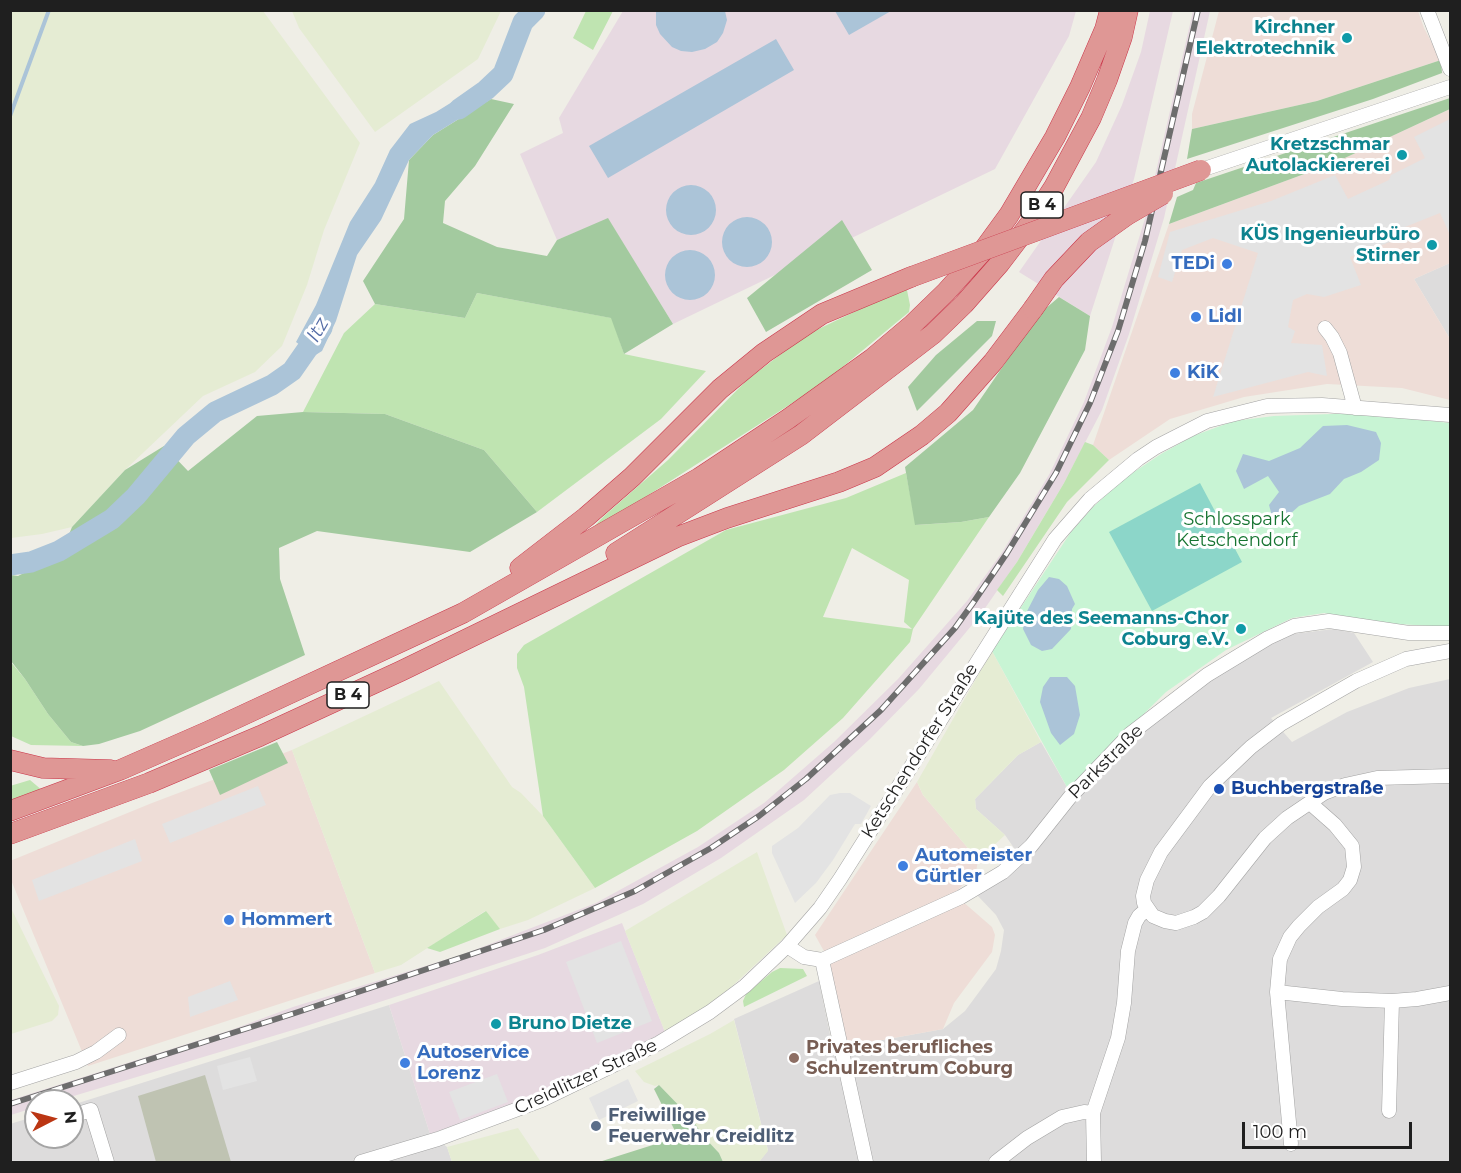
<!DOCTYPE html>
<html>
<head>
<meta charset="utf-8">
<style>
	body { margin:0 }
	#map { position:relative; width:1461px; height:1173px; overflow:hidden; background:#efeee6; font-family:Montserrat,sans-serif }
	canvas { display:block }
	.frame { position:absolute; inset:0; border:12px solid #1f1f1f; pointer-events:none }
	.north { position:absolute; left:24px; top:1089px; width:60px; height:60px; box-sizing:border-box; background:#fff; border:2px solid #a5a5a5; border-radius:50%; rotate:84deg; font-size:16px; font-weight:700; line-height:24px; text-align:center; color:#1f1f1f }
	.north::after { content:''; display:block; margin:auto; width:21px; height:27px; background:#bb3613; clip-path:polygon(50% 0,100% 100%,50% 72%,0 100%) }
	.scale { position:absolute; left:1242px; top:1122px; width:170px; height:27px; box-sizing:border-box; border:3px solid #1f1f1f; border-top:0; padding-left:8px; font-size:18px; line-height:21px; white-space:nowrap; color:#1f1f1f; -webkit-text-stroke:4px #fff; paint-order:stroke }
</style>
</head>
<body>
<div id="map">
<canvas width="1461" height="1173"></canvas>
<div class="frame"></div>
<div class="north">N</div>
<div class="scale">100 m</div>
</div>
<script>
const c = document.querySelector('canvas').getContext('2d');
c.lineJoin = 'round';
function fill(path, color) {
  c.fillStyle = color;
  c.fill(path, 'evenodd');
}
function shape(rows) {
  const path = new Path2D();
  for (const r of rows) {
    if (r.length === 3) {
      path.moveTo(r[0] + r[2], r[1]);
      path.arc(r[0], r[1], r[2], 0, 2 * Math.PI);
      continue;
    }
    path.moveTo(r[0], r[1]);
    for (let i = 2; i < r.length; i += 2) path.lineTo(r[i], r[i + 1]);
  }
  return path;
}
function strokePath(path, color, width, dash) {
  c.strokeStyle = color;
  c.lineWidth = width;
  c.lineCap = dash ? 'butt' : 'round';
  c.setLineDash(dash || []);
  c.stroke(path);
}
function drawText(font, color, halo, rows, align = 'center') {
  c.font = font + ' Montserrat,sans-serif';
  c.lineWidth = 6;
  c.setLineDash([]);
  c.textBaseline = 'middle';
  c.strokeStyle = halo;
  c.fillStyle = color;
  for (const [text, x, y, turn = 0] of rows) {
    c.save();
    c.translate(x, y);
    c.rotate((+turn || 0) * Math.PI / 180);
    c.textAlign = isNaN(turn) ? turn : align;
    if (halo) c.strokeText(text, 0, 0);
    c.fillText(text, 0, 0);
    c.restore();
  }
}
fill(shape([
	[1450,263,1450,339,1414,279],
	[1334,629,1354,633,1373,662,1271,718,1292,742,1347,712,1409,688,1450,679,1450,1162,759,1162,768,1150,734,1019,819,981,833,1049,943,1029,965,1011,996,969,1001,951,1004,930,996,915,977,895,998,883,1023,861,1005,835,976,809,975,799,1018,755,1041,742,1068,789,1082,794,1133,742,1179,702,1252,653,1292,634],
	[389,1005,430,1134,447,1147,452,1162,11,1162,10,1124,36,1116,36,1137,72,1137,72,1105]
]), '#dddcdc');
fill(shape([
	[1219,11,1418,11,1424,28,1441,60,1317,101,1192,129,1192,114],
	[1450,109,1450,263,1414,279,1450,339,1450,400,1402,388,1327,384,1244,397,1170,419,1109,460,1093,445,1169,224,1334,163],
	[292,750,375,973,88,1066,11,880,10,861,152,803],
	[917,782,923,795,978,860,976,872,954,894,992,927,995,935,992,952,954,1003,943,1029,844,1047,825,953,815,935]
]), '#eeddd7');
fill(shape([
	[623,11,1076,11,1069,36,995,169,673,324,608,219,557,240,520,154,563,133,559,118],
	[1150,11,1173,11,1134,179,1090,316,1019,272,1096,162,1122,105,1141,52],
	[1193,11,1210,11,1164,218,1129,334,1102,410,1064,483,1017,562,981,614,919,689,870,739,804,800,721,858,643,904,545,948,303,1027,57,1101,36,1101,36,1107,11,1115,11,1100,231,1030,293,1007,464,954,596,903,698,847,764,803,834,742,898,679,967,601,1003,551,1050,473,1084,402,1112,327,1146,215],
	[622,923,665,1032,523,1101,430,1134,389,1005,538,955]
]), '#e7d9e1');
fill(shape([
	[205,1075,231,1162,156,1162,138,1096]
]), '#bfc3b2');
fill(shape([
	[10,11,263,11,360,143,324,230,307,285,282,346,255,372,203,396,125,470,72,527,42,534,11,538],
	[292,11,501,11,478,59,375,132,299,28],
	[992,651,1041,742,1018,755,975,799,976,809,1005,835,978,860,923,795,917,782],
	[439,681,512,787,521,793,543,816,595,888,528,920,500,929,485,911,401,965,375,973,292,750],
	[757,852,787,935,727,991,700,1011,665,1032,625,931],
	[10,906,59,1006,58,1015,52,1021,11,1034],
	[734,1020,768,1151,759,1162,723,1162,719,1153,704,1137,692,1119,659,1085,655,1086,644,1082,635,1071,710,1034],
	[518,1128,541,1162,452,1162,447,1147]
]), '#e5ecd3');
fill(shape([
	[586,11,613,11,593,50,573,38],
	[900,290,907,290,910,305,909,312,822,384,586,535,604,516,668,460,747,380,806,335],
	[477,293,612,318,624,354,706,371,661,419,537,512,484,450,385,414,303,412,344,333,375,304,465,318],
	[1085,442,1093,445,1109,460,1067,502,1003,596,997,590,1017,562,1064,483],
	[906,473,916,525,961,522,989,517,913,629,910,642,843,718,784,770,697,831,595,888,543,816,524,687,517,668,517,654,524,645,726,530,846,498],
	[852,548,909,580,904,622,912,629,823,617],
	[10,661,25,679,48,714,71,742,83,746,31,745,11,736],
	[30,780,43,791,11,802,10,786],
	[486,911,500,929,440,952,427,948],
	[780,968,803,969,807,976,744,1007,743,1001,746,994,772,972]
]), '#bfe4b1');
fill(shape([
	[1441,60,1442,73,1373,99,1187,159,1192,129,1317,101],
	[1450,98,1450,109,1334,163,1169,224,1177,197,1193,190,1196,183],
	[491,99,514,104,475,166,445,201,443,223,497,247,547,256,557,240,608,218,673,324,624,354,611,318,477,293,465,318,375,304,363,281,404,219,409,160,433,135],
	[842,220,872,270,766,332,747,298],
	[1059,297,1090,316,1085,350,1020,473,989,517,961,522,915,525,905,467,973,410,1038,315],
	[977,321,996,321,992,336,917,411,908,387,936,355],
	[303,412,385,414,484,450,537,512,470,552,317,531,279,548,280,579,305,655,140,731,99,744,83,746,71,742,48,714,25,679,11,661,11,575,18,576,61,554,72,527,125,470,164,446,188,471,257,416],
	[277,742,288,763,220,795,209,770],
	[659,1085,692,1119,704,1137,719,1153,723,1162,599,1162,678,1137,654,1089]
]), '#a3ca9f');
fill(shape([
	[1360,413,1450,423,1450,627,1380,623,1324,613,1292,618,1226,650,1166,692,1068,789,992,651,1071,532,1094,506,1125,478,1161,454,1193,436,1234,421,1274,416]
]), '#c8f4d4');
fill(shape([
	[1200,483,1242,562,1152,611,1109,532]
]), '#8cd6c9');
fill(shape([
	[1450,119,1450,235,1440,213,1405,227,1390,242,1350,257,1361,285,1324,297,1307,294,1293,300,1288,327,1295,331,1291,343,1322,345,1327,376,1308,372,1213,397,1258,253,1213,238,1182,250,1172,282,1158,277,1170,232,1271,201,1335,175,1348,199,1350,198,1389,180,1391,175,1425,158,1414,137],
	[258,786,266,805,170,843,162,824],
	[840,793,850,793,871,806,861,824,855,824,833,860,816,883,795,903,772,853,772,846,798,828,830,795],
	[135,839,142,861,39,901,32,880],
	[621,941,652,1021,597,1043,566,962],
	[230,981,238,1000,190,1017,188,997],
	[250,1057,257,1081,223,1090,217,1066],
	[497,1074,508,1102,460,1120,449,1092],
	[628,1079,638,1101,599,1120,589,1098]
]), '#e3e3e3');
fill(shape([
	[656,11,725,11,727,20,723,33,717,42,705,49,692,52,681,51,672,47,660,34,656,25],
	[835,11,891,11,849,35],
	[776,39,794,70,608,178,589,146],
	[473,89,491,99,433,135,409,160,381,220,357,255,336,321,322,351,314,356,296,342,316,305,350,222,375,183,390,150,410,124,436,112],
	[691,210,25],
	[747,242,25],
	[690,275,25],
	[1347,425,1376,432,1381,443,1379,460,1361,472,1344,479,1330,494,1299,506,1290,514,1272,516,1269,505,1279,492,1268,476,1244,489,1236,471,1243,454,1269,461,1300,448,1323,426],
	[1049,577,1059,579,1067,586,1075,604,1072,609,1071,629,1052,649,1042,651,1031,645,1023,629,1024,617,1038,590],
	[1050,677,1067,677,1075,686,1080,715,1074,734,1060,745,1051,733,1040,702,1043,687]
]), '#abc4d8');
strokePath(shape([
	[10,116,49,10]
]), '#abc4d8', 4);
strokePath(shape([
	[459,109,486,90,503,74,523,22,535,10],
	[10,565,31,562,59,551,112,519,136,496,186,436,215,412,272,385,292,371,322,328]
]), '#abc4d8', 21);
const minor = shape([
	[1427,10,1450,69],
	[1201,170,1450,87],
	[1325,328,1332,337,1340,353,1355,408],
	[1450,651,1406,659,1356,681,1281,724,1251,747,1210,786,1161,852,1147,880,1143,896,1144,903,1153,916,1165,921,1176,923,1194,917,1203,912,1219,896,1265,838,1287,818,1324,793,1345,785,1377,778,1450,776],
	[787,946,804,957,822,960,961,897,1003,872,1031,846,1070,797,1130,734,1207,675,1268,638,1294,626,1329,621,1409,633,1450,633],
	[822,960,866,1162],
	[1277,992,1342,999,1392,1001,1417,999,1450,993],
	[10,1083,76,1062,96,1052,119,1035],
	[1389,1111,1392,1001],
	[72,1116,91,1110,107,1162],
	[1291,1144,1277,992,1280,959,1290,937,1299,926,1318,907,1343,889,1350,880,1354,867,1352,846,1335,825,1310,803],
	[361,1162,438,1139,542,1100,659,1043,710,1012,745,986,787,946,820,908,840,879,1055,539,1090,499,1138,459,1156,447,1207,421,1267,406,1322,405,1450,415],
	[996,1162,1027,1138,1062,1117,1084,1112,1093,1113],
	[1094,1162,1093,1113,1118,1038,1124,1003,1128,951,1135,923,1139,916,1147,909]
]);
const highway = shape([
	[616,553,801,435,933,334,964,304,1000,263,1032,221,1054,187,1091,118,1107,80,1122,37,1128,10],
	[520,568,586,517,632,477,720,389,764,353,822,314,911,277],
	[10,760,43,768,111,770],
	[10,811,120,770,209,731,463,613,699,478,788,419,873,358,912,325,946,292,982,252,1009,215,1055,137,1080,87,1105,29,1110,10],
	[10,834,149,783,260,736,401,671,677,537,727,518,839,482,875,467,922,435,948,413,993,362,1033,309]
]);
strokePath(minor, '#a3a3a3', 15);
strokePath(highway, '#ca364a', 21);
strokePath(minor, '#fff', 14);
strokePath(highway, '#df9795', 20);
const rail = shape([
	[10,1104,295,1013,544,930,635,891,711,848,759,816,806,779,881,710,955,628,973,603,1007,553,1056,473,1090,403,1118,331,1145,241,1198,10]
]);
strokePath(rail, '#6d6d6d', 6);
strokePath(rail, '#fff', 4, [11]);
const highwayBridge = shape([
	[911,277,1201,170],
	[1033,309,1054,279,1089,242,1127,215,1163,194]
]);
strokePath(highwayBridge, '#ca364a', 21, []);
strokePath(highwayBridge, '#df9795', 20);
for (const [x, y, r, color] of [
	[1347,38,6,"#0f9aa8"],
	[1402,155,6,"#0f9aa8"],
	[1432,245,6,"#0f9aa8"],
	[1227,264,6,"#3f7fe0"],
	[1196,317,6,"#3f7fe0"],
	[1175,373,6,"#3f7fe0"],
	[1241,629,6,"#0f9aa8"],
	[1219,789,6,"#1a4fb4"],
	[903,866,6,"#3f7fe0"],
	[229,920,6,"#3f7fe0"],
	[496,1024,6,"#0f9aa8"],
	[794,1058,6,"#8d6e63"],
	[405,1063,6,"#3f7fe0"],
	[596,1126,6,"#5c6f8a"]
]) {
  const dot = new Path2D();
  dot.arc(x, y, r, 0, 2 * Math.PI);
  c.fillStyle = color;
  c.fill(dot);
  strokePath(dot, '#fff', 2);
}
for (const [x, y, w] of [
	[1042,205,42],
	[348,695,42]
]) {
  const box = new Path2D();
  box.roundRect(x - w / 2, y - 13, w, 26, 4.5);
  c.fillStyle = '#fff';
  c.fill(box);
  strokePath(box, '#1f1f1f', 1.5);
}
drawText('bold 16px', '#1f1f1f', null, [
	["B 4",1042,205],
	["B 4",348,695]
]);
drawText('bold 18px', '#0d838f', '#fff', [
	["Kirchner",1335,28],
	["Elektrotechnik",1335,49],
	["Kretzschmar",1390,145],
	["Autolackiererei",1390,166],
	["KÜS Ingenieurbüro",1420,235],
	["Stirner",1420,256],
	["Kajüte des Seemanns-Chor",1229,619],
	["Coburg e.V.",1229,640],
	["Bruno Dietze",508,1024,"left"]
], 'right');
drawText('bold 18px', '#366cbe', '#fff', [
	["TEDi",1215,264,"right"],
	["Lidl",1208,317],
	["KiK",1187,373],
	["Automeister",915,856],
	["Gürtler",915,877],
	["Hommert",241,920],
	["Autoservice",417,1053],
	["Lorenz",417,1074]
], 'left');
drawText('18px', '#167431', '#fff', [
	["Schlosspark",1237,520],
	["Ketschendorf",1237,541]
]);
drawText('18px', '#1f1f1f', '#fff', [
	["Ketschendorfer Straße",920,751,-58],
	["Parkstraße",1106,762,-45],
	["Creidlitzer Straße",586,1077,-25]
]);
drawText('bold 18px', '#164399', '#fff', [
	["Buchbergstraße",1231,789]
], 'left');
drawText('bold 18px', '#785e54', '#fff', [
	["Privates berufliches",806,1048],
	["Schulzentrum Coburg",806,1069]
], 'left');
drawText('bold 18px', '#4e5e75', '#fff', [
	["Freiwillige",608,1116],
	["Feuerwehr Creidlitz",608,1137]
], 'left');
drawText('italic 20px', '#546ca6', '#fff', [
	["Itz",318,330,-60]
]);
</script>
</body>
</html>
